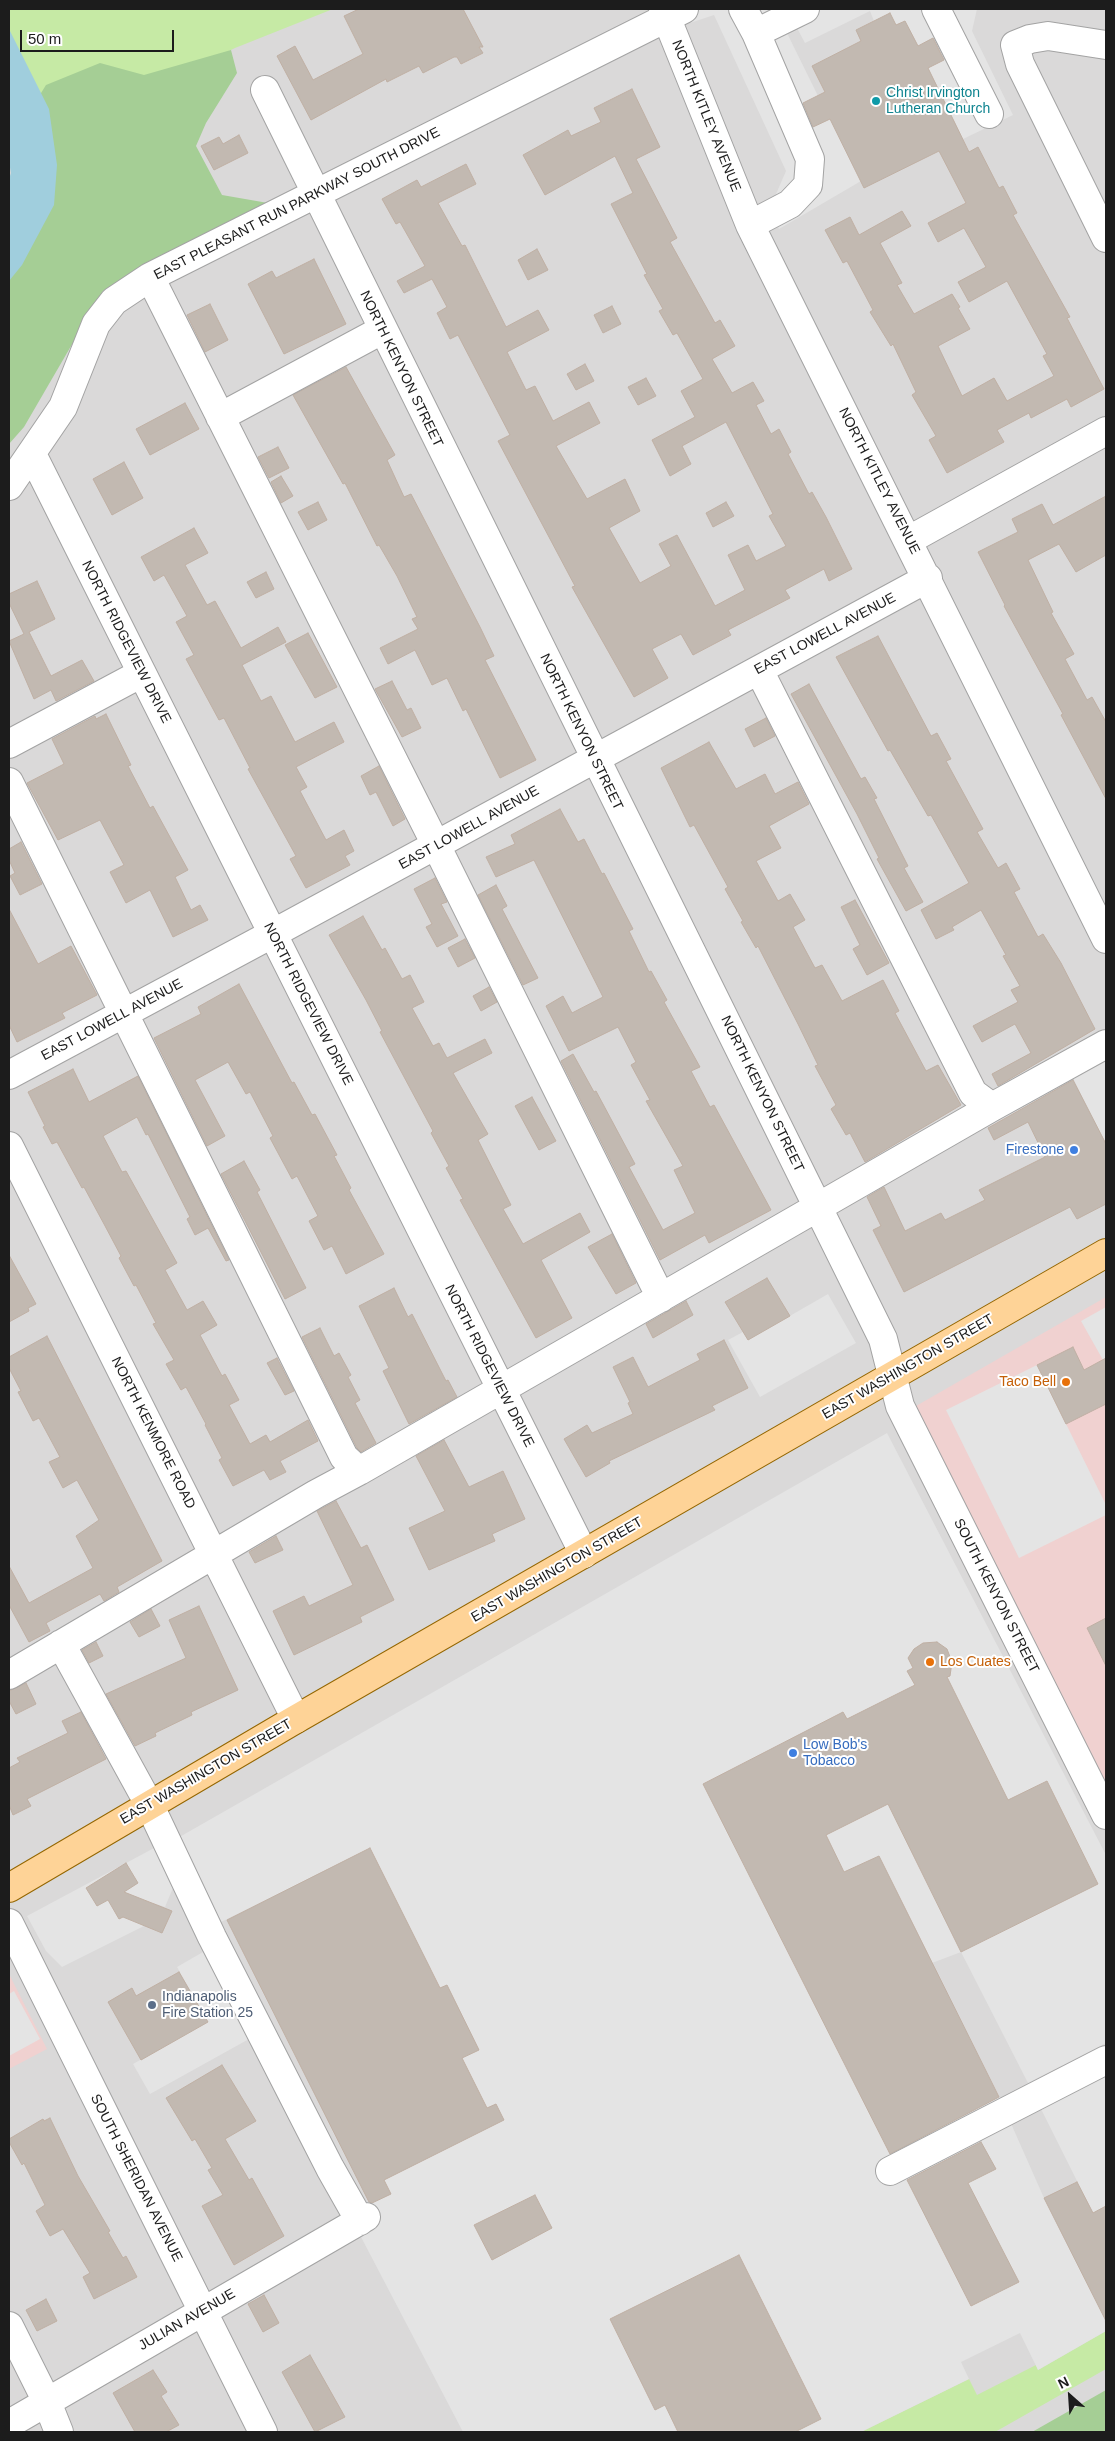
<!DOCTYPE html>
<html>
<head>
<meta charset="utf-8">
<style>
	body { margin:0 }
	#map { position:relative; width:1115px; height:2441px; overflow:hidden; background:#eeeae1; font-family:Arial,sans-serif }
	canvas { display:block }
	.frame { position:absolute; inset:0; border:10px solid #1c1c1c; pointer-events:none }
	.north { position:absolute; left:1045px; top:2371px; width:50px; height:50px; -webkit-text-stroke:4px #fff; paint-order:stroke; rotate:334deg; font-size:14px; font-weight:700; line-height:20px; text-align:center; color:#1c1c1c }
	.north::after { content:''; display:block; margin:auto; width:18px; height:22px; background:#1c1c1c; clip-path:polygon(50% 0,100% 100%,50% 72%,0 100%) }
	.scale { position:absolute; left:20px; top:30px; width:154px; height:22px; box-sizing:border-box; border:2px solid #1c1c1c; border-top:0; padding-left:6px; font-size:15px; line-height:18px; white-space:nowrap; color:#1c1c1c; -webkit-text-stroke:4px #fff; paint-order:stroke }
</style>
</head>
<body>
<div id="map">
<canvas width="1115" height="2441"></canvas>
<div class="frame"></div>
<div class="north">N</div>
<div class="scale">50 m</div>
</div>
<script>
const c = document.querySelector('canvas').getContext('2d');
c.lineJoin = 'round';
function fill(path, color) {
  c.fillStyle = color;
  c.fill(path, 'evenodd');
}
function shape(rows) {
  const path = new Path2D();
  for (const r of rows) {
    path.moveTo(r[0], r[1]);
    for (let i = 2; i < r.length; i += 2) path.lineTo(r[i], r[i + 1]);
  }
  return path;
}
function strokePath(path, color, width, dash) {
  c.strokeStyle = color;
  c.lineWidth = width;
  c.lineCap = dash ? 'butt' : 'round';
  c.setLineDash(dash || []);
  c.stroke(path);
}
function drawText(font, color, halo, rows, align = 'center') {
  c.font = font + ' Arial,sans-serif';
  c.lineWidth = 4;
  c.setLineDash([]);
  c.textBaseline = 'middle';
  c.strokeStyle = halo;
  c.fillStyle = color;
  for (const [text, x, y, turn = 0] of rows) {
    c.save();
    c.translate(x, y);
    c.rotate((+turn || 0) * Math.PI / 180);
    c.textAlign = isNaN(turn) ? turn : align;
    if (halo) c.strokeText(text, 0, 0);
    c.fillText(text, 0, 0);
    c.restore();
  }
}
fill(shape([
	[9,9,1106,9,1106,2432,9,2432]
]), '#dad9d9');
fill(shape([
	[1106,1297,1106,1783,916,1406],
	[9,1974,47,2049,9,2069]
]), '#f0d1d0');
fill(shape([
	[9,9,333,9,235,48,9,158],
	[1106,2331,1106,2369,995,2432,861,2432,969,2379,977,2395,1036,2365,1038,2370]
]), '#c6eaa5');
fill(shape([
	[231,50,237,73,206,123,196,146,222,195,268,203,103,291,24,427,9,444,9,272,38,98,46,85,100,63,144,75],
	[1106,2390,1106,2432,1032,2432]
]), '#a5ce95');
fill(shape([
	[684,9,977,9,972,31,1013,115,963,139,928,68,947,58,936,37,918,46,905,21,896,25,890,13,874,21,870,11,805,43,797,28,787,33,818,96,798,106,809,129,830,119,861,181,779,229,770,208,786,171,714,15,690,23],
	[1106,1053,1106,1144,1071,1074],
	[828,1294,856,1343,760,1397,728,1340,743,1332,748,1340],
	[1106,1307,1106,1358,1103,1360,1081,1321],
	[1037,1365,1106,1505,1106,1515,1019,1558,946,1410],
	[887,1433,1106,1855,1106,2043,1028,2083,961,1952,932,1963,1001,2101,1044,2198,1104,2317,1106,2331,1038,2370,1020,2333,961,2362,969,2379,861,2432,463,2432,349,2214,390,2194,384,2180,503,2120,496,2104,487,2108,462,2058,479,2049,447,1985,431,1993,431,1969,370,1848,219,1923,176,1839],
	[156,1847,175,1883,165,1907,153,1903,144,1926,62,1967,46,1951,27,1916],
	[210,1948,258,2034,150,2094,133,2064,208,2022,177,1967],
	[14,1991,40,2039,9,2056,9,1994],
	[1106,2075,1106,2206,1093,2213,1040,2107]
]), '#e4e4e4');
fill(shape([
	[9,29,49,109,57,165,54,205,22,265,9,281,9,179,11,173,9,162]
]), '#a0cedd');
const building = shape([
	[359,9,463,9,483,47,479,47,483,53,461,64,457,57,454,57,423,73,419,66,387,82,386,79,311,120,277,56,295,46,313,80,363,54,344,16,359,9],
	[890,13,896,25,905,21,918,46,933,38,944,60,928,68,969,152,978,147,999,188,1003,186,1017,213,1013,215,1070,317,1067,318,1104,389,1071,407,1067,399,1031,418,1029,413,997,430,1004,442,947,473,929,440,936,436,912,395,916,392,893,344,891,346,870,312,873,310,847,261,843,263,825,230,850,217,859,235,902,211,911,226,880,243,902,283,897,285,914,314,952,294,960,307,958,308,970,329,938,346,962,396,994,378,1007,401,1054,376,1043,356,1047,354,1007,281,969,302,958,282,986,267,964,228,938,242,928,223,966,203,939,151,864,188,830,119,813,127,803,103,825,92,812,66,861,41,856,30,890,13],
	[632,89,660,147,636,159,677,238,670,242,715,323,720,320,735,346,712,359,732,393,753,382,764,401,756,405,771,434,779,429,791,452,788,454,809,494,812,492,826,517,852,569,829,581,824,569,785,590,790,598,728,630,731,635,693,655,681,634,652,649,668,678,634,697,572,587,575,586,498,441,510,435,458,335,450,339,437,313,447,307,432,279,404,293,397,281,425,266,400,222,396,224,382,199,417,180,421,187,466,164,476,184,438,203,462,246,465,245,506,327,538,310,549,330,507,352,526,390,535,386,553,421,589,402,600,423,556,446,587,499,625,479,640,511,609,528,640,583,671,566,659,544,677,535,715,606,745,590,728,555,748,545,756,561,786,546,769,516,773,514,726,422,682,446,691,464,670,476,652,440,695,417,681,391,703,379,677,333,673,335,659,311,663,309,644,275,647,274,611,204,633,193,615,156,545,195,523,155,568,130,571,136,601,122,594,108,632,89],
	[239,135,248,153,214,170,201,146,219,137,223,144,239,135],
	[537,249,548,270,528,280,518,260,537,249],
	[314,259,346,324,284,354,248,284,272,271,276,278,314,259],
	[210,304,228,340,205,352,187,315,210,304],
	[612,306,621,324,603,333,594,315,612,306],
	[585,364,594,381,576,390,567,374,585,364],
	[346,367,395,455,387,460,404,497,411,494,480,627,494,656,485,660,536,760,500,778,466,709,463,711,447,678,432,685,415,650,388,664,380,648,418,629,412,619,417,617,397,576,379,545,377,546,345,483,343,484,293,395,346,367],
	[646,378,656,396,638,405,628,387,646,378],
	[185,403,199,429,150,455,136,429,185,403],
	[278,447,289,468,269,478,258,457,278,447],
	[124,462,143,498,112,515,93,479,124,462],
	[281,476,293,496,281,503,271,482,281,476],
	[1106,496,1106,555,1076,572,1059,544,1028,560,1053,612,1051,613,1074,654,1065,659,1087,700,1092,697,1106,722,1106,799,1061,715,1063,714,1004,606,1005,605,978,552,1018,532,1012,519,1042,504,1053,525,1106,496],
	[318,502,327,520,308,530,298,512,318,502],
	[726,502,734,516,713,527,706,513,726,502],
	[194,528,208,553,185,565,207,605,215,601,241,648,278,627,286,642,242,665,261,701,271,696,295,742,334,722,344,742,296,767,307,787,300,791,326,840,344,830,354,851,345,856,350,865,306,888,290,859,296,856,248,769,250,768,224,718,219,720,186,659,194,655,176,622,187,616,164,575,154,581,141,557,194,528],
	[266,572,274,589,256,598,247,582,266,572],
	[37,581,55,619,29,632,51,676,82,660,94,681,56,701,51,690,34,699,9,641,24,634,9,603,9,594,37,581],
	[308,633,337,687,315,698,285,645,308,633],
	[878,636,931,736,937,733,951,759,946,761,983,829,977,832,998,868,1006,863,1020,889,1014,892,1038,937,1043,934,1061,963,1095,1029,998,1086,992,1074,1031,1053,1015,1024,982,1042,973,1026,1018,1002,1011,990,1020,986,1003,956,1006,955,981,910,952,927,954,930,936,939,921,910,969,883,931,815,928,816,890,750,888,751,836,657,878,636],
	[392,681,407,710,411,708,421,728,402,737,375,689,392,681],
	[809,684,861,779,865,777,877,798,874,799,908,866,904,868,923,902,906,911,877,859,879,858,857,814,791,694,809,684],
	[106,714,131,765,128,766,150,808,153,806,188,870,175,877,191,910,200,905,208,920,173,937,150,890,126,903,110,872,124,865,100,820,58,840,27,783,64,764,52,739,95,716,96,719,106,714],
	[766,718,775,736,754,747,745,729,766,718],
	[709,742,736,789,765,774,775,794,798,782,809,804,769,826,781,848,756,861,778,901,790,894,805,920,793,927,815,968,822,965,842,1001,883,980,899,1011,895,1013,926,1071,938,1065,961,1105,865,1162,850,1133,846,1135,831,1109,836,1105,815,1066,818,1065,798,1024,758,946,756,948,741,922,743,921,725,889,728,887,694,825,690,827,661,768,709,742],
	[379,766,405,819,393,826,376,792,370,795,361,776,379,766],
	[560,809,578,842,584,839,602,874,604,873,633,929,629,931,649,972,651,971,667,1000,664,1002,700,1067,691,1071,710,1107,714,1105,771,1210,709,1243,705,1235,660,1260,561,1061,573,1054,594,1092,596,1091,635,1164,629,1167,663,1230,695,1213,674,1170,683,1166,646,1101,650,1100,631,1065,636,1062,618,1027,569,1051,546,1006,563,996,572,1013,603,997,534,860,496,877,486,857,515,844,511,835,560,809],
	[21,842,42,884,20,895,10,876,15,873,9,860,9,849,21,842],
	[435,878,447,902,441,904,458,936,437,947,426,927,432,924,414,889,435,878],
	[496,885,507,906,502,909,538,978,523,985,478,895,496,885],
	[855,900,889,963,867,975,853,949,860,945,841,907,855,900],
	[9,909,38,964,71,946,97,995,62,1013,65,1018,17,1042,9,1025,9,909],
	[363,916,382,950,385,948,402,979,410,975,424,1002,412,1008,433,1046,439,1043,447,1058,485,1039,492,1053,453,1073,488,1134,478,1140,511,1205,503,1209,523,1244,580,1213,590,1232,541,1260,572,1318,536,1338,460,1200,463,1199,446,1168,449,1166,431,1133,433,1131,380,1032,382,1031,366,1000,329,935,363,916],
	[465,939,475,958,458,967,448,948,465,939],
	[239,984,292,1083,294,1082,312,1115,315,1114,337,1155,334,1156,351,1188,349,1190,384,1254,346,1274,332,1246,324,1250,309,1221,318,1216,297,1176,292,1179,270,1138,273,1136,250,1092,246,1094,228,1062,195,1080,225,1136,207,1146,154,1038,201,1014,198,1007,239,984],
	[489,987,497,1002,481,1011,473,996,489,987],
	[73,1069,89,1102,138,1076,229,1260,226,1261,208,1228,195,1235,187,1219,190,1217,148,1134,146,1135,137,1117,103,1136,122,1172,126,1171,177,1263,165,1270,187,1310,203,1301,217,1325,200,1335,222,1376,225,1374,239,1400,229,1405,250,1444,266,1435,270,1442,308,1420,318,1441,280,1461,286,1472,270,1480,264,1470,233,1486,219,1460,222,1458,205,1425,206,1424,186,1387,181,1390,166,1364,174,1360,153,1324,156,1323,136,1285,134,1286,119,1258,121,1256,104,1224,84,1187,82,1188,57,1142,52,1144,43,1127,45,1126,28,1092,73,1069],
	[1073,1080,1106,1144,1106,1204,1077,1219,1070,1207,904,1292,873,1230,881,1226,867,1197,884,1187,905,1231,941,1213,945,1220,985,1200,979,1190,1045,1157,1028,1122,994,1140,988,1128,1073,1080],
	[532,1097,556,1141,539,1150,515,1106,532,1097],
	[244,1161,260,1190,257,1192,306,1288,285,1299,221,1174,244,1161],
	[612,1234,636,1283,616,1294,588,1247,612,1234],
	[9,1255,36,1304,28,1308,29,1311,9,1322,9,1255],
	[767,1278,790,1316,748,1340,725,1302,767,1278],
	[394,1288,408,1317,412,1314,446,1381,448,1380,457,1397,409,1424,383,1371,389,1368,359,1306,394,1288],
	[686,1301,693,1315,653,1338,646,1324,686,1301],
	[320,1328,334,1356,339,1353,351,1375,348,1377,360,1400,355,1403,376,1443,361,1452,357,1448,302,1337,320,1328],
	[47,1336,162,1561,117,1587,119,1592,104,1601,100,1594,46,1623,50,1631,29,1642,9,1605,9,1566,29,1603,93,1568,76,1536,99,1520,77,1480,63,1488,49,1462,60,1457,39,1418,33,1421,18,1392,21,1391,9,1368,9,1357,47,1336],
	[724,1340,748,1388,712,1406,715,1410,609,1461,610,1463,586,1477,564,1439,587,1425,592,1433,633,1414,628,1403,630,1402,613,1367,633,1357,648,1387,700,1360,697,1354,724,1340],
	[1073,1347,1084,1370,1106,1358,1106,1404,1066,1424,1037,1365,1073,1347],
	[277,1358,294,1391,285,1395,267,1363,277,1358],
	[444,1440,469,1487,503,1471,525,1519,492,1534,495,1541,429,1570,409,1528,445,1511,416,1456,444,1440],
	[336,1501,361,1548,367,1545,394,1600,360,1617,362,1622,294,1655,273,1611,304,1596,309,1606,353,1585,317,1511,336,1501],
	[276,1536,283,1550,255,1563,249,1552,276,1536],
	[199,1606,238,1690,191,1712,192,1715,155,1733,156,1736,135,1746,106,1694,186,1658,169,1620,199,1606],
	[151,1609,160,1626,139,1637,130,1622,151,1609],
	[1106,1618,1106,1666,1087,1628,1106,1618],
	[96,1642,103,1656,89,1663,82,1650,96,1642],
	[937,1642,947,1649,952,1662,950,1676,947,1677,1008,1800,1047,1781,1098,1884,961,1952,888,1804,826,1835,844,1872,879,1856,999,2097,890,2154,703,1784,843,1712,847,1719,915,1685,907,1671,913,1668,908,1658,914,1649,923,1643,937,1642],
	[26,1683,36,1704,16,1714,9,1701,9,1691,26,1683],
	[81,1712,106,1759,27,1799,31,1806,13,1815,9,1805,9,1768,20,1762,17,1758,68,1733,62,1721,81,1712],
	[370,1848,440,1988,447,1985,479,2050,462,2058,487,2108,496,2104,504,2120,384,2180,391,2194,372,2203,369,2202,227,1920,370,1848],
	[126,1863,138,1883,124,1892,172,1911,162,1933,123,1917,119,1919,108,1900,97,1906,86,1888,126,1863],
	[179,1972,208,2022,141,2060,108,2002,132,1988,136,1996,179,1972],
	[222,2065,256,2121,225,2139,249,2180,252,2178,284,2236,234,2265,202,2206,223,2195,208,2170,212,2168,195,2139,192,2141,166,2098,222,2065],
	[50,2118,78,2176,110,2231,108,2232,123,2258,126,2256,137,2277,94,2299,83,2277,90,2273,63,2229,50,2236,36,2211,45,2205,24,2163,22,2165,9,2142,9,2139,43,2119,44,2121,50,2118],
	[981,2142,996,2169,968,2183,1019,2282,971,2306,907,2180,981,2142],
	[1077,2182,1093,2213,1106,2206,1106,2321,1044,2198,1077,2182],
	[535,2195,552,2228,492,2260,474,2225,535,2195],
	[739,2255,821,2419,795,2432,678,2432,665,2405,655,2410,610,2319,739,2255],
	[264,2295,279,2323,263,2332,248,2304,264,2295],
	[46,2299,57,2321,37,2331,26,2310,46,2299],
	[310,2355,345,2417,315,2432,282,2372,310,2355],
	[153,2370,167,2392,161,2396,179,2425,166,2432,135,2432,113,2393,153,2370]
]);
fill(building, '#c2b9b1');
strokePath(building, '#c0b0a4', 1);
const minor = shape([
	[663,9,750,225,1106,939],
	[743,9,756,33,805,9],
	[936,9,989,114],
	[1106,45,1048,36,1030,39,1015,45,1020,64,1106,238],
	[265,90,883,1339,900,1406,1106,1815],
	[750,225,790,204,808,185,810,159,756,33],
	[150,277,436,845,661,1298],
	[220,417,382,330],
	[32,454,584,1554],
	[9,486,63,407,96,324,114,301,150,277,684,9],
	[909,540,1106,431],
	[759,670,973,1093,992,1107],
	[9,744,142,673],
	[9,782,344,1457,359,1471],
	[9,1075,272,934,928,578],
	[9,1146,296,1719],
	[61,1644,150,1806,212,1937,330,2168,360,2221],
	[9,1675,316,1494,359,1471,992,1107,1106,1044],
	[9,1923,263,2432],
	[890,2171,1106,2060],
	[9,2326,47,2402,59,2432],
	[9,2424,366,2217]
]);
const major = shape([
	[9,1888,291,1722,1106,1253]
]);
strokePath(minor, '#a3a3a3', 30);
strokePath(major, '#946600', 30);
strokePath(minor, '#fff', 28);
strokePath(major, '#fed397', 28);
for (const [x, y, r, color] of [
	[876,101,5,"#0f9aa8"],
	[1074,1150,5,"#3f7fe0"],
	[1066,1382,5,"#e8710a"],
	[930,1662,5,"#e8710a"],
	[793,1753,5,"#3f7fe0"],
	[152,2005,5,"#5c6f8a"]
]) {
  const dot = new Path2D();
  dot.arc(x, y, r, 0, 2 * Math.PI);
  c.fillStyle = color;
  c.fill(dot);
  strokePath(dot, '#fff', 2);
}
drawText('14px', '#0d838f', '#fff', [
	["Christ Irvington",886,93],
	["Lutheran Church",886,109]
], 'left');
drawText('14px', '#1c1c1c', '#fff', [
	["NORTH KITLEY AVENUE",706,116,68],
	["EAST PLEASANT RUN PARKWAY SOUTH DRIVE",297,204,-27],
	["NORTH KENYON STREET",401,369,64],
	["NORTH KITLEY AVENUE",879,481,63],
	["EAST LOWELL AVENUE",825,634,-28],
	["NORTH RIDGEVIEW DRIVE",126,642,63],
	["NORTH KENYON STREET",581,732,64],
	["EAST LOWELL AVENUE",469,828,-29],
	["NORTH RIDGEVIEW DRIVE",308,1004,63],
	["EAST LOWELL AVENUE",112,1020,-28],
	["NORTH KENYON STREET",762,1094,64],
	["NORTH RIDGEVIEW DRIVE",489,1366,63],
	["EAST WASHINGTON STREET",908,1367,-30],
	["NORTH KENMORE ROAD",153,1433,63],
	["EAST WASHINGTON STREET",557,1570,-30],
	["SOUTH KENYON STREET",996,1596,63],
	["EAST WASHINGTON STREET",206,1772,-30],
	["SOUTH SHERIDAN AVENUE",136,2178,63],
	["JULIAN AVENUE",187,2320,-30]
]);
drawText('14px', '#366cbe', '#fff', [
	["Firestone",1064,1150],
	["Low Bob's",803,1745,"left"],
	["Tobacco",803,1761,"left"]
], 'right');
drawText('14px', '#c56008', '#fff', [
	["Taco Bell",1056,1382],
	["Los Cuates",940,1662,"left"]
], 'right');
drawText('14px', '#4e5e75', '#fff', [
	["Indianapolis",162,1997],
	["Fire Station 25",162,2013]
], 'left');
</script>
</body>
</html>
